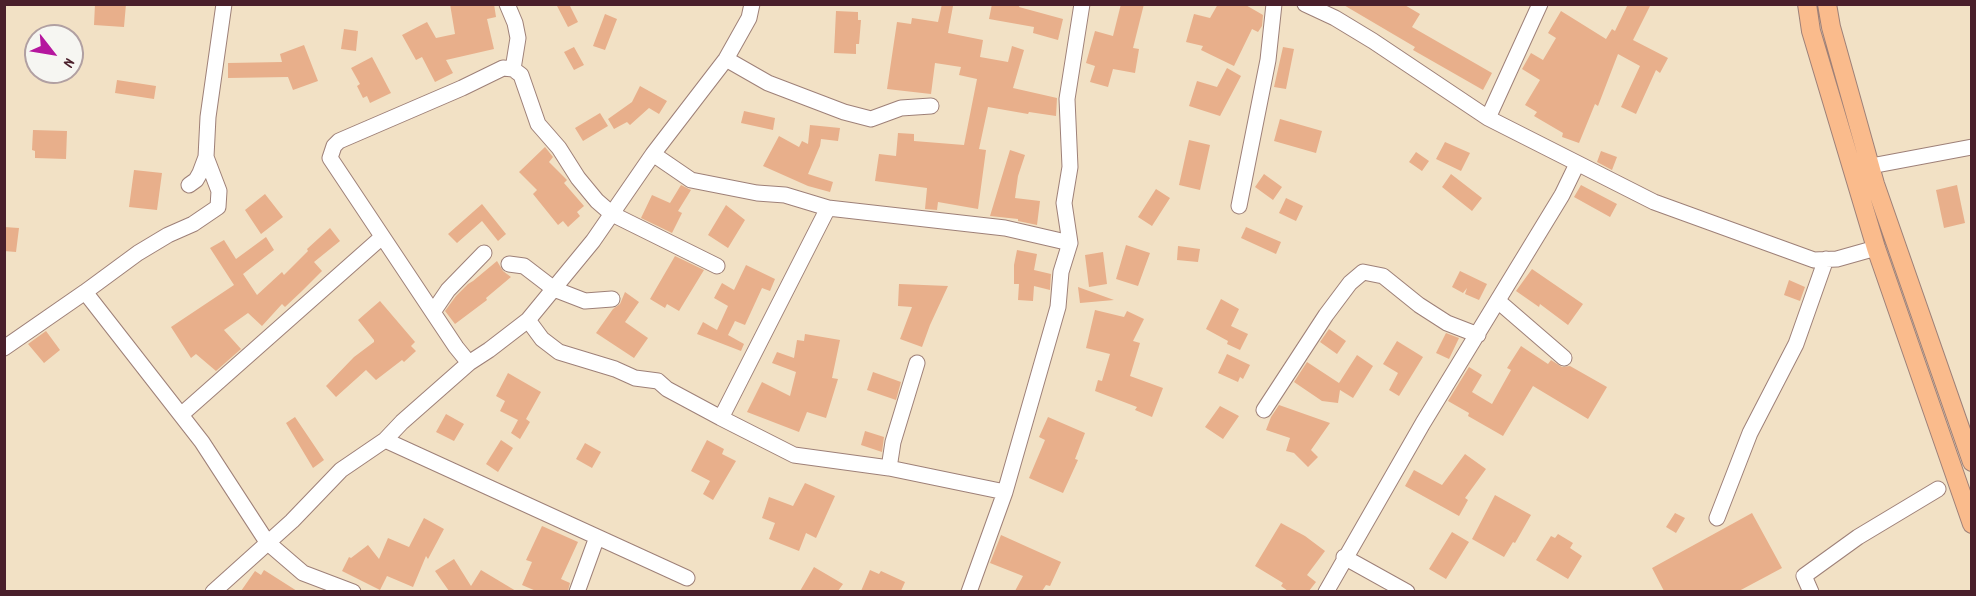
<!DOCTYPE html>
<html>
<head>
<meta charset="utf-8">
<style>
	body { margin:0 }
	#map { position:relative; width:1976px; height:596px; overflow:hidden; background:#f2e1c5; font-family:Dekko,sans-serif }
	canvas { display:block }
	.frame { position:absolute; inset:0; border:6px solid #4a1f2b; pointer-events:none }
	.north { position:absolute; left:24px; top:24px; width:60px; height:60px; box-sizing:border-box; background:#f6f6f2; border:2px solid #b1a0a2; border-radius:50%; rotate:121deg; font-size:16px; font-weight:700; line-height:24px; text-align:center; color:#4a1f2b }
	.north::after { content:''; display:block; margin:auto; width:21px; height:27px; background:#b5179e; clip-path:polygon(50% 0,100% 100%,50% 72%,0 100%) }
</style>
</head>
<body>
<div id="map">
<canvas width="1976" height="596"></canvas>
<div class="frame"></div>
<div class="north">N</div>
</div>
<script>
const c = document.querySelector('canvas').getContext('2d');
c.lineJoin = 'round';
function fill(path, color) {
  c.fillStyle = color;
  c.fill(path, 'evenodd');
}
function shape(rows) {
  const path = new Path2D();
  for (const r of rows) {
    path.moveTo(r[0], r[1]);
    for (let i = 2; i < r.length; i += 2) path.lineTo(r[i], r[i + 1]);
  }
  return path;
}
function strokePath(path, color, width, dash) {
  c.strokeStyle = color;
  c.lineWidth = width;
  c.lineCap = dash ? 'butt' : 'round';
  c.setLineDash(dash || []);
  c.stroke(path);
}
fill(shape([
	[95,4,126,4,124,27,94,25],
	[450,4,494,4,496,17,487,19,494,49,446,60,453,73,435,82,422,57,416,60,402,35,427,22,436,38,455,34],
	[556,4,569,4,578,22,568,27],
	[942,4,953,6,948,33,983,40,980,57,1008,62,1012,46,1024,50,1013,88,1057,98,1056,116,1029,112,1028,114,988,107,979,149,986,150,978,209,938,202,937,210,925,209,927,188,875,181,879,154,896,156,898,133,914,134,914,141,964,145,977,79,959,75,961,67,935,63,931,94,887,89,897,22,911,24,912,18,938,22],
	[992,4,1020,4,1019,7,1063,19,1058,40,1033,33,1034,27,989,19],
	[1121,4,1144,4,1133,48,1139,49,1135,73,1113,69,1108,87,1090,82,1095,66,1086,63,1095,31,1113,36],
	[1218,4,1244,4,1263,15,1262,26,1258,32,1252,29,1234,66,1201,50,1203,46,1186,42,1194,14,1210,18],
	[1342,4,1403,4,1420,14,1412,27,1492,73,1483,90,1413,50,1415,47],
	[1628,4,1651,4,1633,40,1668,58,1660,73,1656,70,1636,114,1621,107,1640,66,1618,54,1598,106,1595,104,1579,143,1562,137,1563,133,1534,116,1537,112,1525,105,1540,80,1522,69,1531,53,1543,60,1556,38,1548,33,1561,11,1606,39,1612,29,1615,31],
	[836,11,858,12,858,20,861,20,859,44,856,44,856,54,834,53],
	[605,14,617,19,605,50,593,46],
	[344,29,358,31,356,51,341,49],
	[304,45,318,81,293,90,288,77,228,78,228,63,282,62,280,54],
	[574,47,584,65,574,70,564,52],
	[1283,47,1294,49,1286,89,1274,87],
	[372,57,391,93,370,103,367,96,363,98,357,86,360,84,351,68],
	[1227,68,1241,76,1220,116,1189,106,1197,81,1217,87],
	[117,80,156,86,154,99,115,93],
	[640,86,667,101,659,114,649,108,630,125,627,122,614,129,608,119,632,102],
	[744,111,775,118,773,130,741,123],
	[600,113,608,126,583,141,575,128],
	[1280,119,1322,131,1316,153,1274,141],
	[810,125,840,128,838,141,821,139,820,146,808,174,833,182,830,192,808,186,763,166,779,136,799,147,802,141,808,144],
	[33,130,67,131,66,159,35,158,35,151,32,150],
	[1189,140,1210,145,1200,190,1179,185],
	[1445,142,1470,153,1461,171,1436,159],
	[545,147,553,157,549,162,567,180,564,183,584,206,577,212,580,216,568,227,563,221,558,225,533,194,537,190,519,172],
	[1010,150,1025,155,1018,176,1015,198,1040,201,1037,225,1018,221,1018,219,990,216],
	[1601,151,1617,157,1612,170,1597,162],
	[1416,152,1429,161,1422,171,1409,162],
	[134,170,162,173,157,210,129,207],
	[1264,174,1282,187,1273,200,1255,187],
	[1451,174,1482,198,1472,211,1442,187],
	[681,185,691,190,678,211,682,213,672,233,641,218,652,195,670,203],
	[1581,185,1617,204,1610,217,1574,197],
	[1957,185,1965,223,1944,228,1936,190],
	[1156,189,1170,198,1152,226,1138,217],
	[265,194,283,217,261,234,245,210],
	[1286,198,1303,206,1296,221,1279,213],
	[482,204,506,234,498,241,482,221,457,243,448,234],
	[726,205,745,220,728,248,708,235],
	[4,227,19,228,16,252,4,251],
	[1246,227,1281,242,1276,254,1241,238],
	[330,228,340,241,314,262,322,271,302,291,285,307,282,304,262,326,248,313,224,330,241,349,216,371,196,354,191,358,171,327,234,285,210,248,224,240,236,259,266,237,274,250,243,274,257,295,282,272,284,275,308,251,307,249],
	[1126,245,1150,253,1138,286,1116,279],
	[1178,246,1200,249,1198,262,1177,260],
	[1017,250,1037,254,1034,270,1051,274,1050,290,1034,286,1033,301,1018,300,1019,284,1014,284,1014,265],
	[1103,252,1107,284,1089,287,1085,255],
	[675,256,704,270,679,311,667,304,665,308,650,299],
	[497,261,503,271,511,277,486,298,487,300,455,324,445,311,456,296,468,284,473,281],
	[746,265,775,279,770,291,762,288,745,325,735,321,728,335,744,344,741,351,697,334,703,322,717,330,728,306,714,298,722,283,734,290],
	[1532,269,1583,304,1568,325,1540,304,1539,307,1516,291],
	[1460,271,1487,284,1479,300,1465,294,1467,288,1463,293,1452,287],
	[1789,280,1805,287,1800,301,1784,295],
	[899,284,948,286,930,325,922,347,900,339,912,307,898,306],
	[1078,287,1114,300,1080,303],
	[625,292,639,302,625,322,648,338,634,358,596,333,613,309,620,304],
	[1221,299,1239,309,1231,326,1248,334,1240,350,1227,344,1228,341,1206,329],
	[380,301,415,342,411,346,416,351,404,362,402,360,376,380,366,370,336,397,326,386,354,357,374,342,374,340,358,320],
	[1095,310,1124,317,1127,311,1144,319,1133,341,1140,343,1130,376,1163,388,1152,417,1135,410,1137,407,1095,391,1098,380,1102,381,1110,354,1086,348],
	[1329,329,1346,341,1337,354,1320,342],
	[46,331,60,350,44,363,28,344],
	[1446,333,1459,338,1449,359,1436,353],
	[805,334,840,340,832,378,838,379,826,418,807,412,799,432,747,412,762,382,790,396,796,372,772,363,777,352,794,358,797,340,804,341],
	[1397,341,1423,357,1399,396,1389,390,1398,373,1383,364],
	[1521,346,1548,364,1551,360,1562,367,1570,366,1607,387,1588,419,1533,386,1503,436,1468,416,1469,413,1448,401,1469,367,1482,375,1472,392,1492,404,1511,370,1507,368],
	[1227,354,1250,365,1243,379,1240,377,1238,382,1218,373],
	[1357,355,1373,366,1353,398,1340,390,1338,403,1322,401,1294,382,1307,362,1339,383],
	[873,372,901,382,896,400,867,390],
	[508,373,541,392,526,419,530,422,520,439,511,433,518,420,500,411,505,401,496,396],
	[1279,405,1330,423,1311,450,1318,457,1308,467,1294,453,1286,451,1290,438,1266,430,1271,417],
	[1220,406,1239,416,1223,439,1205,427],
	[446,414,464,424,454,441,436,432],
	[295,417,324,460,313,468,286,423],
	[1048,417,1085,433,1075,459,1078,460,1063,493,1029,478,1045,440,1039,437],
	[865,431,884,437,882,452,861,445],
	[501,440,513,448,498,472,486,464],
	[707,440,724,449,722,454,736,461,713,500,703,494,710,481,691,471],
	[585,443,601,452,592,468,576,459],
	[1465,454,1486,469,1465,498,1468,500,1459,516,1405,486,1414,470,1442,485],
	[805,483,835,496,816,538,806,533,799,551,769,539,775,523,762,518,769,497,793,506],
	[1495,495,1531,515,1515,543,1513,542,1504,557,1472,539],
	[1675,513,1685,518,1676,533,1666,527],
	[1752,513,1782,568,1739,591,1664,591,1652,568],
	[424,518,444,529,428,559,426,556,413,587,387,576,380,590,342,571,349,557,351,558,368,545,379,559,388,538,409,547],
	[1281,523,1305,536,1325,551,1307,575,1316,582,1309,591,1288,591,1281,586,1283,583,1255,566],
	[542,526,578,542,561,579,570,583,568,591,536,591,522,585,532,562,526,560],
	[1452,532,1469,542,1446,579,1429,569],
	[1558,534,1573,543,1570,548,1582,556,1568,579,1536,560,1551,536,1555,538],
	[1001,535,1061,562,1050,586,1046,585,1042,591,1015,591,1023,576,990,563],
	[454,559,471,586,481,570,516,591,449,591,435,571],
	[814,567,843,584,838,591,800,591],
	[264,570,297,591,241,591,255,571,261,575],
	[870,570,879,574,881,571,905,582,901,591,861,591]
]), '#e8af8b');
const minor = shape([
	[507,4,515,23,518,38,513,69],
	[1305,4,1335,18,1373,41,1488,118,1654,202,1814,260,1837,259,1876,248],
	[726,59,768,83,844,112,871,119,901,108,931,106],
	[1488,118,1540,4],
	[653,154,726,59,749,18,752,4],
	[1871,166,1972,147],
	[189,185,196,180,200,173,206,157,208,117,224,4],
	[1239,206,1268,60,1274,4],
	[509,264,524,266,554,289,585,301,612,299],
	[85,292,138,253,168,235,193,224,218,207,219,191,206,157],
	[1498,301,1564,358],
	[433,312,448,290,484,253],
	[528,320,542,339,559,352,615,369,635,378,658,381,667,389,721,418,794,455,889,468,1005,492],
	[4,348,85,292,202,442,267,542,303,573,353,592],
	[469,363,456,347,330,158,334,146,339,141,462,88,503,68,513,69,521,75,538,124,559,148,578,178,597,201,612,214,717,266],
	[1264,410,1326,315,1350,283,1363,272,1383,276,1419,305,1447,323,1478,335],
	[182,414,382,237],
	[721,418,828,208],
	[385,440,687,578],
	[889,468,893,442,917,363],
	[1717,518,1750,433,1796,344,1826,259],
	[1344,557,1407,592],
	[213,592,292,521,341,470,385,440,402,422,469,363,489,350,528,320,593,241,653,154,691,180,757,193,785,195,828,208,1005,228,1070,243,1064,203,1070,167,1067,99,1082,4],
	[577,592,597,537],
	[969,592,1005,492,1058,307,1061,272,1070,243],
	[1326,592,1423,423,1562,195,1577,164],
	[1811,592,1804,576,1858,537,1938,489]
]);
const major = shape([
	[1807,4,1811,31,1876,248,1972,524],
	[1827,4,1831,27,1875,184,1972,462]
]);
strokePath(minor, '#9e8078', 17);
strokePath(major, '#9e8078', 20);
strokePath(minor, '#fff', 15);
strokePath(major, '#fabb8c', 18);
</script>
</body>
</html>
